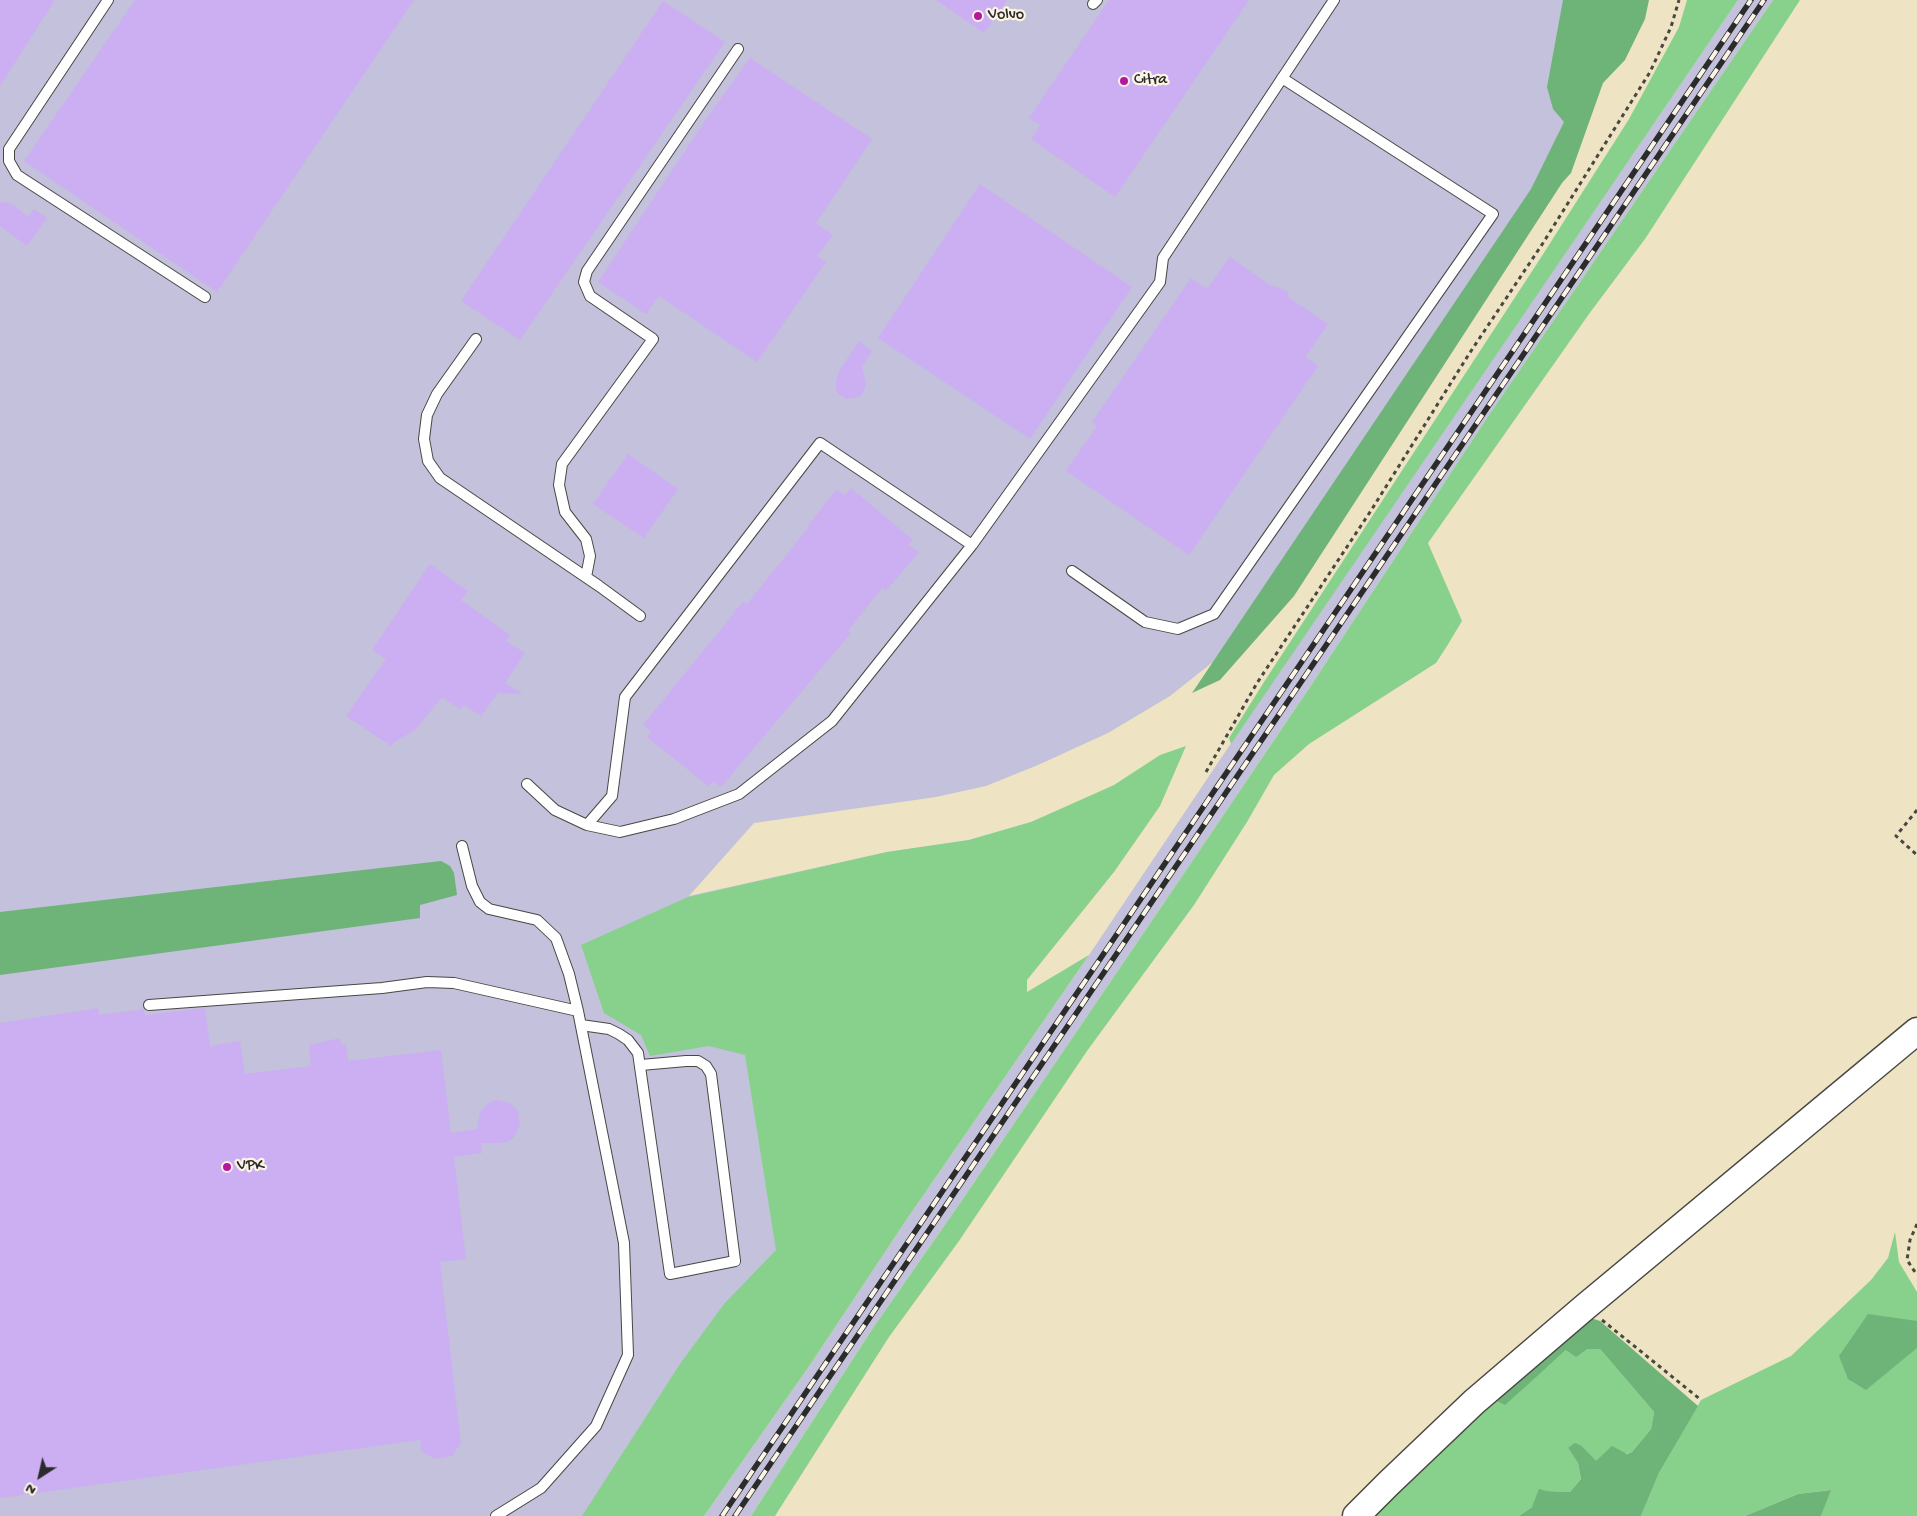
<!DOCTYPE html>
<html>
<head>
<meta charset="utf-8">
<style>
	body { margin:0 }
	#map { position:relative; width:1917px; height:1516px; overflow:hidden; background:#eee4c4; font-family:"Gochi Hand",sans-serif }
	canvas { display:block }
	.north { position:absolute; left:15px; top:1451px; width:50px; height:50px; -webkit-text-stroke:4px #fcf5e5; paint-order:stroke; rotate:215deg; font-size:14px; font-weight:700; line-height:20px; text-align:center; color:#2b2b2b }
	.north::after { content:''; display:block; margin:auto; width:18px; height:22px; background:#2b2b2b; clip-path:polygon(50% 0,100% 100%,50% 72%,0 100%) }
</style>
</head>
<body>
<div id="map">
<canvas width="1917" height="1516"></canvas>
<div class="north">N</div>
</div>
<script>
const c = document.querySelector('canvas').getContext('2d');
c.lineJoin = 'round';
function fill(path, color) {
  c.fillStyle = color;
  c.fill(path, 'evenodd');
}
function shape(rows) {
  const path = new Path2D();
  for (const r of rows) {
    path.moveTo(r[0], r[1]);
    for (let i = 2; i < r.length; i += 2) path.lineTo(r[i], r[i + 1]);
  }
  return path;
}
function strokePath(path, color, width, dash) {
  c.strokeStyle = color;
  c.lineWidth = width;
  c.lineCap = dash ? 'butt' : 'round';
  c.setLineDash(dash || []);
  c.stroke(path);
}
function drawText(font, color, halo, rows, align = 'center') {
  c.font = font + ' "Gochi Hand",sans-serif';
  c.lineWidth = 4.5;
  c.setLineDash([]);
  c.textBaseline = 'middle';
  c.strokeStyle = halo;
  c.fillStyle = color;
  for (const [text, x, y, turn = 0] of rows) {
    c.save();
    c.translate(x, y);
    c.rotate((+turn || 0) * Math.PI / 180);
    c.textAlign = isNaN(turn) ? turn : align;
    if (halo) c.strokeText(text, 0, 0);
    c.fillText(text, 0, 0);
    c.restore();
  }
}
fill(shape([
	[0,0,1605,0,1574,135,1223,654,1170,696,1108,733,1038,765,986,786,936,797,754,823,689,896,887,852,969,840,1031,822,1109,790,625,1516,0,1516],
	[1738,0,1773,0,1489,415,1310,687,1164,903,956,1209,873,1328,751,1516,704,1516,810,1365,909,1216,1089,955,1317,615]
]), '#c3c1db');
fill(shape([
	[1687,0,1738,0,1231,744,1229,738,1264,682,1540,259,1629,119,1679,27],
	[1773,0,1800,0,1645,239,1589,314,1428,543,1462,621,1447,646,1436,663,1309,744,1274,775,1247,822,1194,905,1087,1051,959,1241,889,1337,775,1516,751,1516,873,1328,956,1209,1164,903,1310,687,1489,415],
	[1186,746,1160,806,1114,872,1027,980,1027,992,1089,955,909,1216,810,1365,704,1516,582,1516,680,1364,724,1304,776,1250,745,1055,709,1046,650,1056,641,1035,604,1013,581,945,688,897,887,852,969,840,1031,822,1114,785,1160,755],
	[1895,1232,1899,1262,1917,1292,1917,1516,1821,1516,1830,1490,1798,1494,1745,1516,1641,1516,1659,1473,1701,1400,1791,1356,1871,1280,1888,1258],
	[1587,1349,1600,1349,1654,1412,1651,1429,1632,1452,1596,1462,1582,1446,1568,1448,1578,1463,1581,1479,1570,1492,1546,1491,1532,1507,1519,1516,1370,1516,1493,1399,1547,1367,1566,1350]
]), '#88d18d');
fill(shape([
	[1563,0,1649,0,1645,19,1625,60,1603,83,1571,173,1562,183,1294,596,1220,680,1192,693,1531,189,1564,122,1553,109,1547,87],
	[441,861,450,866,454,873,457,895,420,905,420,918,0,975,0,912],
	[1868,1314,1917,1321,1917,1348,1866,1390,1848,1379,1839,1356],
	[1588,1317,1600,1321,1698,1406,1659,1473,1641,1516,1519,1516,1532,1507,1539,1489,1546,1491,1570,1492,1581,1479,1578,1463,1568,1448,1569,1447,1575,1443,1582,1446,1596,1461,1612,1446,1627,1454,1632,1452,1651,1429,1654,1412,1600,1349,1587,1349,1576,1357,1566,1350,1505,1405,1493,1399],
	[1831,1490,1821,1516,1745,1516,1798,1494]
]), '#6eb378');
fill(shape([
	[0,0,55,0,0,86],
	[135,0,414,0,217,292,24,161],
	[936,0,1007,0,984,33],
	[1109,0,1249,0,1115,197,1031,139,1040,125,1029,118],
	[663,1,725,42,520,340,461,301],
	[750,58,872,139,816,223,833,235,817,256,826,262,757,362,659,296,646,314,598,282,711,112],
	[980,184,1132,287,1030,439,878,338],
	[0,202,12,204,28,217,34,209,47,218,27,246,0,226],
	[1230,257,1271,286,1278,287,1288,292,1288,297,1328,324,1305,357,1318,366,1189,555,1066,471,1097,426,1092,422,1191,278,1207,289],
	[859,341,872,351,862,366,866,385,862,394,858,397,846,399,838,393,836,389,836,381,839,371],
	[628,454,678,489,644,538,593,504],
	[851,488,913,540,908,545,919,552,886,591,882,588,848,631,851,633,721,787,713,781,708,786,647,737,651,732,643,725,743,602,747,604,808,528,807,527,836,490,845,495],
	[430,564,468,591,461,600,510,635,506,641,525,653,505,683,523,694,498,693,481,716,464,705,460,709,442,697,415,730,394,742,391,746,346,716,386,659,372,650],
	[98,1008,99,1015,144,1009,145,1015,205,1008,210,1046,240,1041,245,1074,311,1066,309,1045,340,1038,341,1045,346,1044,348,1061,441,1050,451,1133,477,1129,480,1112,489,1103,496,1100,510,1103,518,1110,520,1125,514,1137,507,1142,500,1143,481,1143,482,1153,454,1157,466,1259,440,1262,461,1443,452,1456,435,1459,421,1451,420,1440,0,1498,0,1023]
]), '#ccaff2');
const service = shape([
	[108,0,9,149,9,161,17,175,205,297],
	[1093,4,1097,0],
	[476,339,437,394,427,415,424,439,428,461,440,478,599,586,640,616],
	[1072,571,1145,622,1178,629,1214,614,1493,214,1282,78],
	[586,577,590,556,586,539,565,512,559,485,562,464,653,339,590,296,584,282,587,271,738,49],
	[527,784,555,810,587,825,620,832,674,819,739,794,832,721,972,545,1160,282,1163,258,1334,0],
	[587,825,612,796,625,697,820,443,972,545],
	[462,846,472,886,480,902,489,909,537,920,556,938,569,974,578,1011,624,1243,628,1355,596,1426,541,1488,496,1516],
	[149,1005,382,988,427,982,454,983,578,1011],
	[581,1025,609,1029,619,1034,628,1040,638,1053,670,1274,735,1261,711,1074,706,1066,698,1061,686,1061,641,1065]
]);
const tertiary = shape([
	[1356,1516,1389,1483,1474,1402,1585,1307,1917,1031]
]);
strokePath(service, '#484742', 12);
strokePath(tertiary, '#484742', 29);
strokePath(shape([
	[1206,772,1257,683,1372,509,1469,354,1543,243,1650,72,1671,27,1679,0],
	[1917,810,1896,836,1917,855],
	[1917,1224,1910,1240,1907,1260,1917,1275],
	[1602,1320,1701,1400]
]), '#484742', 3, [4, 4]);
strokePath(service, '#fff', 10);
strokePath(tertiary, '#fff', 26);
const rail = shape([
	[722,1516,1751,0],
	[735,1516,1764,0]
]);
strokePath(rail, '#2b2b2b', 5.5);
strokePath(rail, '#fcf5e5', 4, [11]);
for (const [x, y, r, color] of [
	[978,16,5,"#b5179e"],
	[1124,81,5,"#b5179e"],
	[227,1167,5,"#b5179e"]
]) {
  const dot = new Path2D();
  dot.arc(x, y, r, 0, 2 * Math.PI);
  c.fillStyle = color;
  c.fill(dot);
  strokePath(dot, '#fcf5e5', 2);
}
drawText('16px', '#2b2b2b', '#fcf5e5', [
	["Volvo",988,16],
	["Citra",1134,81],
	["VPK",237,1167]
], 'left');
</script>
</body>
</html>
